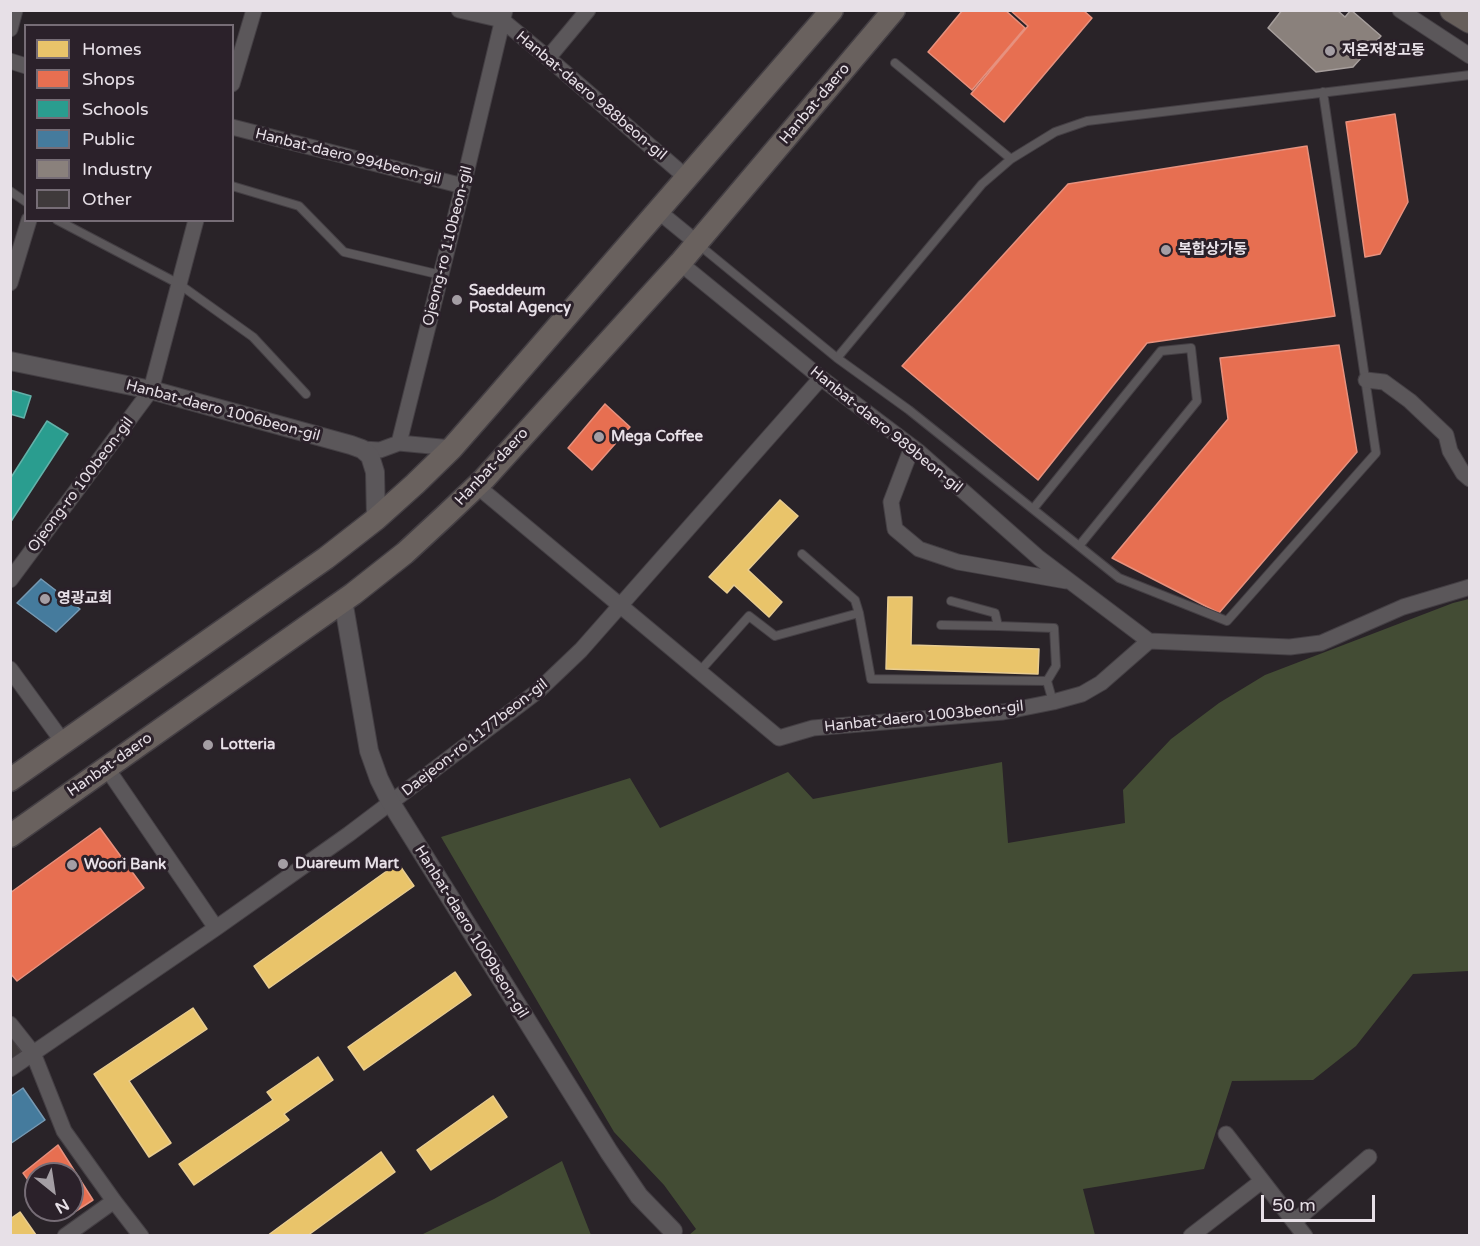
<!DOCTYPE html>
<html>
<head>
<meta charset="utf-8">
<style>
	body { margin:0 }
	#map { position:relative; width:1480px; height:1246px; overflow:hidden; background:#292328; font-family:"Varela Round",sans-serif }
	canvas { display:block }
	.frame { position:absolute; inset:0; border:12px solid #e7e0e7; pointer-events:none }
	.legend { position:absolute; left:24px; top:24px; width:210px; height:198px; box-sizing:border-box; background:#2b212a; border:2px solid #766d76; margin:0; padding:8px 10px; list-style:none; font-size:18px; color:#e7e0e7 }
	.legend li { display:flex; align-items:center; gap:12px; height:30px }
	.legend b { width:30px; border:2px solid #766d76 }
	.north { position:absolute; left:24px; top:1162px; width:60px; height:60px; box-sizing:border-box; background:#2b212a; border:2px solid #766d76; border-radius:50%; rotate:150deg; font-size:16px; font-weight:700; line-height:24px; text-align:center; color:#e7e0e7 }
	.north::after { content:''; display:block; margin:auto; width:21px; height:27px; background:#a49ea4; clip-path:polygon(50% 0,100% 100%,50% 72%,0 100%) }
	.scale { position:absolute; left:1261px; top:1195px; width:114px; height:27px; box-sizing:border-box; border:3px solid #e7e0e7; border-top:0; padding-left:8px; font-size:18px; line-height:21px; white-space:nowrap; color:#e7e0e7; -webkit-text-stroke:4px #2b212a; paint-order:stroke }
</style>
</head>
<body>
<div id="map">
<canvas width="1480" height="1246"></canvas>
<div class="frame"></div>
<ul class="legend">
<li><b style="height:16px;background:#e9c46a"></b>Homes</li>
<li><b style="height:16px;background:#e76f51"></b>Shops</li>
<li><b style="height:16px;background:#2a9d8f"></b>Schools</li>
<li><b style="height:16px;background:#457b9d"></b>Public</li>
<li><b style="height:16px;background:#8a817c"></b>Industry</li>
<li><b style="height:16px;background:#3f3a3b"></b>Other</li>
</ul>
<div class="north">N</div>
<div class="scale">50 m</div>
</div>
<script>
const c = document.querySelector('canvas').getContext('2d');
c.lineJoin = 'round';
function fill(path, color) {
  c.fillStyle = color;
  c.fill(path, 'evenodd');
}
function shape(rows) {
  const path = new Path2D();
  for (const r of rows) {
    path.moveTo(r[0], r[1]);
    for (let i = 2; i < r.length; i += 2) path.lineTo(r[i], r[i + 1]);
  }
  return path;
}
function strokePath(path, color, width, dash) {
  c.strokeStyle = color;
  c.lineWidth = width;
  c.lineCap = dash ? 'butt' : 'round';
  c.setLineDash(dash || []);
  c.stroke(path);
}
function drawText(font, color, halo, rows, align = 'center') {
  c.font = font + ' "Varela Round","Noto Sans KR",sans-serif';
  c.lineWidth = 6;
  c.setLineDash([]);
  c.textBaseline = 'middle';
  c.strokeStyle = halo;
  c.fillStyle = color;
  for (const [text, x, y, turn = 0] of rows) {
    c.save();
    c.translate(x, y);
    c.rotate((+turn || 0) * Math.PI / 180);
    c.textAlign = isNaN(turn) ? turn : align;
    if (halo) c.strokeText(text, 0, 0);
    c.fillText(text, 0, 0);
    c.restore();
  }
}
fill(shape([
	[1469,599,1469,971,1413,974,1356,1046,1313,1080,1232,1081,1204,1169,1083,1189,1095,1235,689,1235,696,1229,664,1185,614,1132,441,837,630,778,660,828,788,772,813,799,1002,762,1008,843,1125,823,1123,790,1171,739,1219,703,1265,675,1453,603],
	[562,1161,591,1235,421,1235,494,1199]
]), '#434c34');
const homes = shape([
	[780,500,798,516,748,570,782,602,769,617,734,585,727,593,709,577,780,500],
	[888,597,912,597,911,645,1039,649,1038,674,886,669,888,597],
	[398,863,414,886,269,988,254,966,398,863],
	[455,972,471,995,364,1070,348,1047,455,972],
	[193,1008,207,1029,129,1081,171,1143,149,1157,94,1074,193,1008],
	[318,1057,333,1080,284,1114,289,1120,194,1185,179,1164,273,1100,267,1092,318,1057],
	[493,1096,507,1117,431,1170,417,1150,493,1096],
	[381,1152,395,1172,307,1236,267,1236,381,1152],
	[20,1212,36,1235,35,1236,10,1236,10,1219,20,1212]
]);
fill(homes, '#e9c46a');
strokePath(homes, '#e8cc90', 1.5);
const shops = shape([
	[963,10,1005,10,1025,28,972,90,928,52,963,10],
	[1010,10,1083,10,1092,18,1004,122,971,94,1028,26,1010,10],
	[1395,114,1408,202,1380,254,1365,257,1346,122,1395,114],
	[1307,146,1335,316,1147,343,1038,480,902,366,1068,184,1307,146],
	[1339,345,1357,452,1219,613,1112,558,1228,419,1220,358,1339,345],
	[605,404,630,427,592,470,568,448,605,404],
	[100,828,144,888,17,981,10,973,10,893,100,828],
	[58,1145,93,1200,76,1211,72,1205,72,1174,36,1174,36,1191,23,1173,58,1145]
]);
fill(shops, '#e76f51');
strokePath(shops, '#e7917e', 1.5);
const schools = shape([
	[10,390,31,396,24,418,10,414,10,390],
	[47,421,68,434,10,523,10,479,47,421]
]);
fill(schools, '#2a9d8f');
strokePath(schools, '#63b1a9', 1.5);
const public = shape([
	[41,579,80,609,56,632,17,603,41,579],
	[23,1088,45,1120,10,1144,10,1097,23,1088]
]);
fill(public, '#457b9d');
strokePath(public, '#7699b3', 1.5);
const industry = shape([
	[1282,10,1337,10,1345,17,1351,10,1381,36,1353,67,1316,72,1268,28,1282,10]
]);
fill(industry, '#8a817c');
strokePath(industry, '#a69e9c', 1.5);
const building = shape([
	[10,1035,23,1054,10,1061,10,1035]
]);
fill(building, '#3f3a3b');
strokePath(building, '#504a4a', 1.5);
const service = shape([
	[895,63,1011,159],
	[232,186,299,206,344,252,441,275],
	[10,191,26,202],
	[57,220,179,284,253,337,306,394],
	[699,245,837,358,982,184,1011,159,1055,132,1087,121,1470,75],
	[837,358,909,410,1119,578,1227,621,1376,453,1323,92],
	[1033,509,1161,351,1191,348,1197,401,1079,546],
	[802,554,855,600,859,613],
	[941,625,998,626],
	[700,671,749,616,775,636,859,613,871,679,1047,681,1056,666,1054,628,998,626,995,613,951,601],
	[1047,681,1053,702]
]);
const minor = shape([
	[459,10,502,20,548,58,687,178],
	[1400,10,1470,56],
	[10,29,15,10],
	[548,58,588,10],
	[10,61,26,66],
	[232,84,254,10],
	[232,127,463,186],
	[658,211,697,243],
	[680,263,821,378,919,452,1039,558,1149,641],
	[10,283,29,220],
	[1366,380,1384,382,1410,401,1446,435,1450,451,1463,473,1470,479],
	[399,443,452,448],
	[912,447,891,502,895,529,919,549,958,562,1066,581],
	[362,449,380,450,399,443,463,186,505,10],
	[477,486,779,738,813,728,1003,712,1053,702,1082,694,1101,683,1149,641,1290,647,1321,643,1403,607,1470,587],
	[10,580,151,390,196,220],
	[10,669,63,742],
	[106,767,216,928],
	[10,1024,33,1053,64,1131,114,1201,141,1236],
	[10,1069,216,928,349,834,538,691,581,650,821,378],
	[1226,1134,1305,1236],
	[1294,1222,1369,1157],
	[65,1236,114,1201],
	[1191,1236,1262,1181]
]);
const tertiary = shape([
	[10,361,151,390,351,445,362,449,370,456,375,472,376,519],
	[343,600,369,751,379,779,391,803,609,1152,639,1196,673,1231]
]);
const primary = shape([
	[10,780,326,558,376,519,415,484,452,448,488,407,832,10],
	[10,836,353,594,405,553,445,516,484,479,680,263,894,10]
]);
const trunk = shape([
	[1452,10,1470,21]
]);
strokePath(service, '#443f44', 10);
strokePath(minor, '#443f44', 17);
strokePath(tertiary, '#443f44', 20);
strokePath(primary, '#443f44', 25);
strokePath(trunk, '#443f44', 26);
strokePath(service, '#5b575a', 8);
strokePath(minor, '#5b575a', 15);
strokePath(tertiary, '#5b575a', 18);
strokePath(primary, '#69615e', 22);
strokePath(trunk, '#665e5a', 24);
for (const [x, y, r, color] of [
	[1330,51,6,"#a49ea4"],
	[1166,250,6,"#a49ea4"],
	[457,300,6,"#a49ea4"],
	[599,437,6,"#a49ea4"],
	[45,599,6,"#a49ea4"],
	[208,745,6,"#a49ea4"],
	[283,864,6,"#a49ea4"],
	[72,865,6,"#a49ea4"]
]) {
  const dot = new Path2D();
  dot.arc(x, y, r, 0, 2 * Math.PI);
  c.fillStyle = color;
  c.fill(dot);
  strokePath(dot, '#2b212a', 2);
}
drawText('bold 15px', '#e7e0e7', '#2b212a', [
	["저온저장고동",1342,51],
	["복합상가동",1178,250],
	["Saeddeum",469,291],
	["Postal Agency",469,308],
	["Mega Coffee",611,437],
	["영광교회",57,599],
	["Lotteria",220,745],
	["Duareum Mart",295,864],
	["Woori Bank",84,865]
], 'left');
drawText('15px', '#e7e0e7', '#2b212a', [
	["Hanbat-daero 988beon-gil",591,96,40],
	["Hanbat-daero",815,104,-50],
	["Hanbat-daero 994beon-gil",348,157,14],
	["Ojeong-ro 110beon-gil",448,246,-76],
	["Hanbat-daero 1006beon-gil",223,411,15],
	["Hanbat-daero 989beon-gil",886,430,39],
	["Hanbat-daero",492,467,-47],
	["Ojeong-ro 100beon-gil",81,485,-53],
	["Hanbat-daero 1003beon-gil",924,717,-6],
	["Daejeon-ro 1177beon-gil",475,738,-38],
	["Hanbat-daero",110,765,-35],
	["Hanbat-daero 1009beon-gil",471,932,58]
]);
</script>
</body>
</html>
